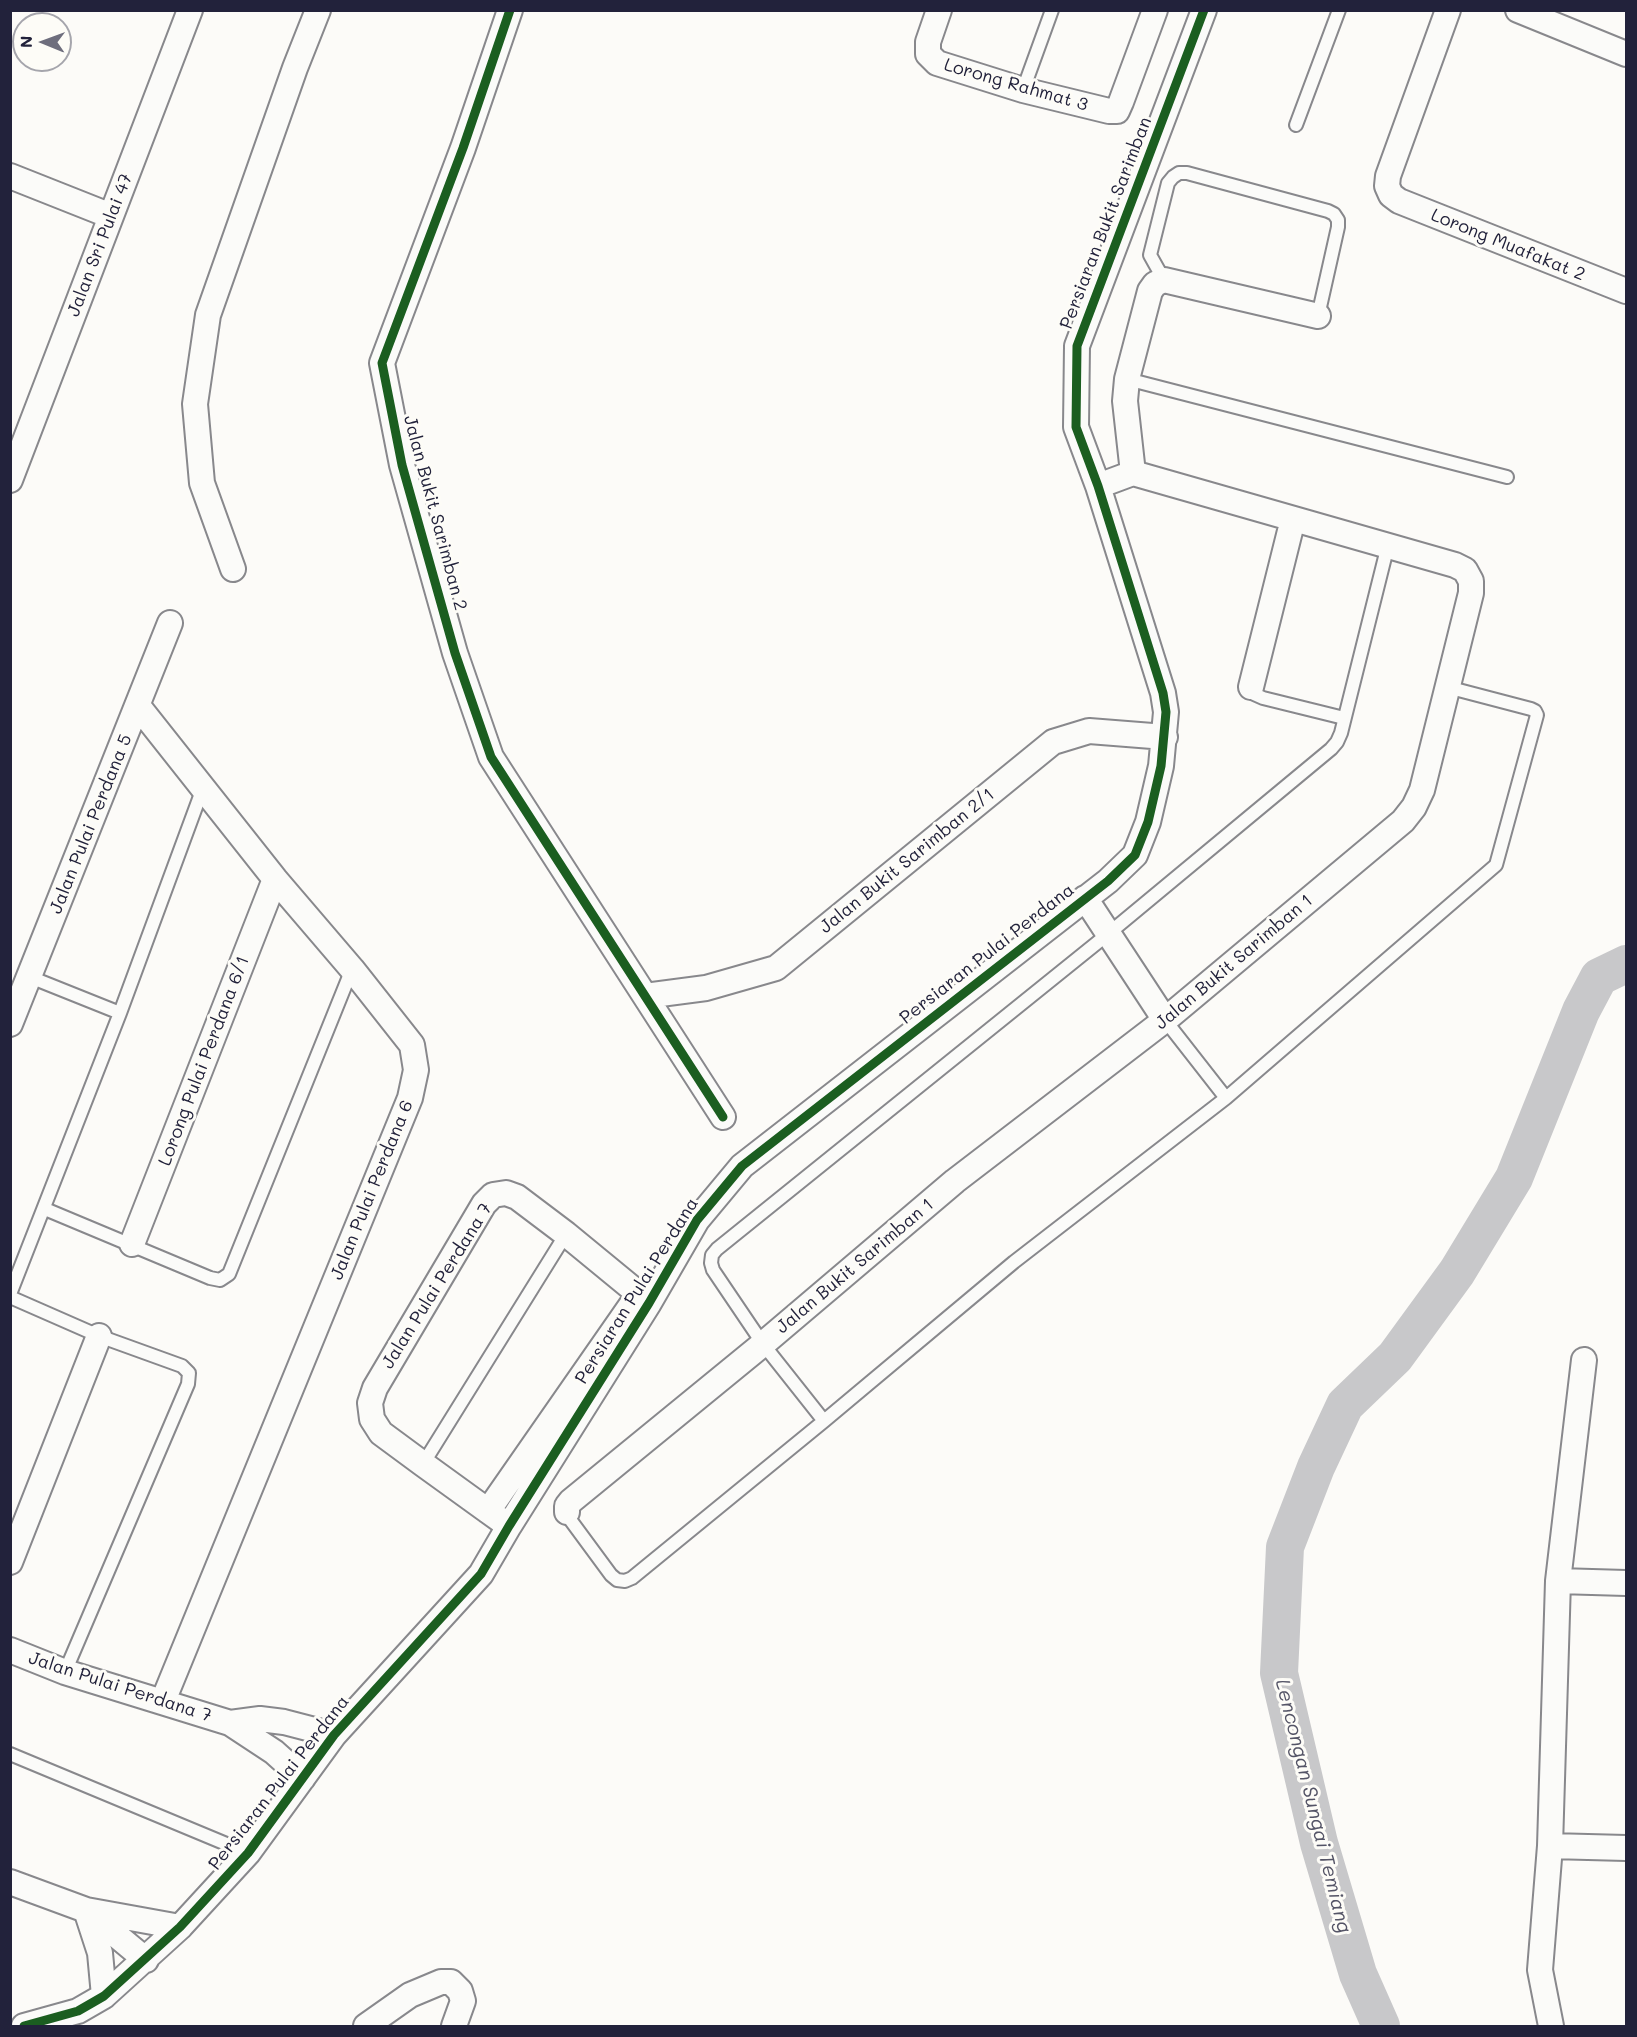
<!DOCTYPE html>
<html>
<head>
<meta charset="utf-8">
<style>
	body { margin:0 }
	#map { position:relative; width:1637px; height:2037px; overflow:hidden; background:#fcfbf8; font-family:Mali,sans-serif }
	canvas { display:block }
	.frame { position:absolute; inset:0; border:12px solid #22223b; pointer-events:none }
	.north { position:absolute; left:12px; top:12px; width:60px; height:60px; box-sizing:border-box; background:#fdfcf7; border:2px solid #a5a5ac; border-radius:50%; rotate:271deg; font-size:16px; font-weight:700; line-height:24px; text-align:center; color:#22223b }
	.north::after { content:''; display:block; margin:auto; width:21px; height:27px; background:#6e6e7d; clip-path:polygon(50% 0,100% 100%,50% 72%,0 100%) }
</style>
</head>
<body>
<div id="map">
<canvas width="1637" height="2037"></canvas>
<div class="frame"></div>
<div class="north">N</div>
</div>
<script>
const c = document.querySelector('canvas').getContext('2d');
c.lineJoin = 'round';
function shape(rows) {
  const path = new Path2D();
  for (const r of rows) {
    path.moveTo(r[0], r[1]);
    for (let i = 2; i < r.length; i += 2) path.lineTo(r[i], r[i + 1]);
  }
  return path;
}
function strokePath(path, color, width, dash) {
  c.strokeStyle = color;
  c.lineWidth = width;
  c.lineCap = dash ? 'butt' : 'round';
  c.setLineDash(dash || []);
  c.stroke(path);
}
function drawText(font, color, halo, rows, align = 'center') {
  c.font = font + ' Mali,sans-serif';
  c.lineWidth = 6;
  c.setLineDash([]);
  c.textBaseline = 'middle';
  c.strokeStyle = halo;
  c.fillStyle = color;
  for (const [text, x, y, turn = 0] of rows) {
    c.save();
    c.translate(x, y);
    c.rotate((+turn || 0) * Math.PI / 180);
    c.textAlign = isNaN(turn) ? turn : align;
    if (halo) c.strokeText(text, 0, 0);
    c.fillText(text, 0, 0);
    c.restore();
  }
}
strokePath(shape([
	[1381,2026,1358,1974,1319,1843,1279,1673,1285,1547,1316,1467,1345,1405,1395,1357,1457,1272,1514,1178,1581,1011,1599,977,1626,964]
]), '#c8c8ca', 38);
const lane = shape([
	[1023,90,1052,10],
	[1296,125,1339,10],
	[1164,280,1150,255,1168,183,1173,177,1179,173,1187,173,1328,211,1334,214,1338,220,1338,227,1318,316],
	[1127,379,1507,477],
	[1251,687,1254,694,1263,698,1344,718],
	[30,977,120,1013],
	[1165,1020,1226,1098],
	[45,1209,210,1278,220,1280,229,1274,352,969],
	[10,1294,120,1013,203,788],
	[10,1297,99,1336,182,1366,189,1373,188,1384,65,1672],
	[824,1421,763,1344,713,1270,711,1263,712,1255,717,1249,1108,934,1331,749,1337,742,1341,733,1388,545],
	[423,1464,566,1234],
	[567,1512,569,1518,611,1575,617,1580,625,1581,632,1578,824,1421,1014,1262,1226,1098,1496,865,1537,715,1535,711,1531,709,1447,687],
	[10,1754,248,1853]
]);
const street = shape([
	[510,10,463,148,382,363,402,465,455,653,491,757,723,1117],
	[939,10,928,42,928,54,937,63,1023,90,1109,111,1117,111,1121,102,1155,10],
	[1448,10,1388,176,1387,186,1391,195,1399,201,1626,291],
	[1518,10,1626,54],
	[10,176,111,216],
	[1133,473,1125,401,1127,379,1150,291,1155,284,1164,280,1318,316],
	[10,480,190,10],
	[233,569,202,483,195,404,208,315,295,68,318,10],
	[1251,687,1293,519],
	[138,706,275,879,352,969,412,1045,416,1070,410,1098,163,1701],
	[1085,898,1165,1020],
	[645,996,706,988,776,968,1053,742,1089,731,1165,737],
	[10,1024,170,623],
	[132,1244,275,879],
	[488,1511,639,1294,566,1234,517,1197,506,1193,493,1195,484,1204,375,1388,370,1403,372,1419,381,1433,423,1464,488,1511,509,1526],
	[567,1512,567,1506,571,1501,763,1344,955,1181,1165,1020,1403,821,1414,807,1422,790,1471,593,1471,581,1465,570,1455,565,1133,473,1098,486],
	[10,1562,99,1336],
	[1558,1581,1626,1583],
	[10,1650,65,1672,230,1723,274,1752,303,1778],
	[230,1723,260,1719,284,1722,334,1735],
	[1550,1846,1626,1848],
	[10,1882,86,1910,146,1960],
	[104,1996,100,1953,86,1910,180,1927],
	[24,2026,78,2011,104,1996,180,1927,248,1853,334,1735,481,1574,509,1526,649,1303,697,1220,742,1166,1108,881,1135,855,1148,822,1161,766,1166,712,1163,693,1098,486,1076,427,1077,346,1204,10],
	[366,2026,410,1995,441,1982,451,1982,460,1991,463,2001,454,2026],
	[1551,2026,1540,1970,1550,1846,1558,1581,1584,1360]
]);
strokePath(lane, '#88888c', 16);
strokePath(street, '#88888c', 28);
strokePath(lane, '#fbfbf9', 12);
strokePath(street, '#fbfbf9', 24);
strokePath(shape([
	[510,10,463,148,382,363,402,465,455,653,491,757,723,1117],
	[24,2026,78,2011,104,1996,180,1927,248,1853,334,1735,481,1574,509,1526,649,1303,697,1220,742,1166,1108,881,1135,855,1148,822,1161,766,1166,712,1163,693,1098,486,1076,427,1077,346,1204,10]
]), '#1b5e20', 9);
drawText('18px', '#22223b', '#fdfcf7', [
	["Lorong Rahmat 3",1016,85,16],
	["Persiaran Bukit Sarimban",1106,223,-69],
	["Jalan Sri Pulai 47",100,245,-69],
	["Lorong Muafakat 2",1508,245,22],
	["Jalan Bukit Sarimban 2",435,513,75],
	["Jalan Pulai Perdana 5",91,824,-68],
	["Jalan Bukit Sarimban 2/1",907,861,-39],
	["Persiaran Pulai Perdana",987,954,-38],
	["Jalan Bukit Sarimban 1",1234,962,-40],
	["Lorong Pulai Perdana 6/1",204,1061,-69],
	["Jalan Pulai Perdana 6",372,1190,-68],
	["Jalan Bukit Sarimban 1",855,1266,-40],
	["Jalan Pulai Perdana 7",437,1286,-58],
	["Persiaran Pulai Perdana",637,1291,-58],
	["Jalan Pulai Perdana 7",120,1687,18],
	["Persiaran Pulai Perdana",279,1783,-52]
]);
drawText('italic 20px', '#545466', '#fdfcf7', [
	["Lencongan Sungai Temiang",1313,1806,76]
]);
</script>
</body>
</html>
